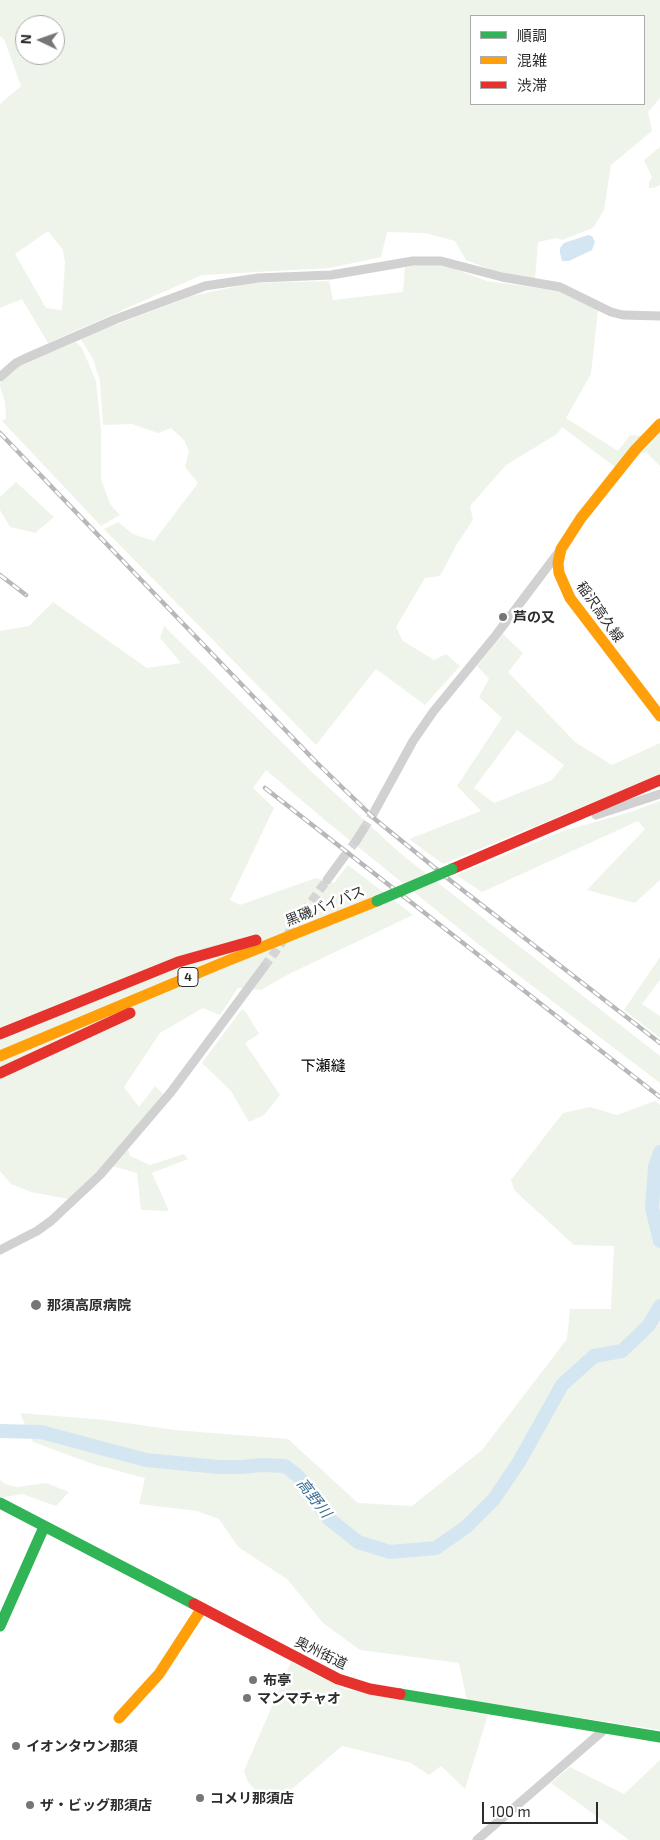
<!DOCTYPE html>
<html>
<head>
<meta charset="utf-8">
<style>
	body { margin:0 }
	#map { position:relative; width:660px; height:1840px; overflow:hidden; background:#fff; font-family:"Exo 2","Noto Sans JP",sans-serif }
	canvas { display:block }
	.legend { position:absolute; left:470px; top:15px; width:175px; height:90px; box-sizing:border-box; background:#fff; border:1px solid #ababab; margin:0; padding:6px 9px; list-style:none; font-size:15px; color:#2c2c2c }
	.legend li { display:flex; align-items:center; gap:10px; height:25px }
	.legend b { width:25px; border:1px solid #ababab }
	.north { position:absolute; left:15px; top:15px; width:50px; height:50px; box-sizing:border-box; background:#fff; border:1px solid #ababab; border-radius:50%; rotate:273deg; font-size:14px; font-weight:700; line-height:20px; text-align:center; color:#2c2c2c }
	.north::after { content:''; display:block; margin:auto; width:18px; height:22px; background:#767676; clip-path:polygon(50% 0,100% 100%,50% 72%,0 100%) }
	.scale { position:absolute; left:482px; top:1802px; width:116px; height:22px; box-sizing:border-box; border:2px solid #2c2c2c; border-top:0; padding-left:6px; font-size:15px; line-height:18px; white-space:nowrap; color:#2c2c2c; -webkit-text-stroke:4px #fff; paint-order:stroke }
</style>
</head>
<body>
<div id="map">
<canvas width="660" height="1840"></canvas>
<ul class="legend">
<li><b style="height:6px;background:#30b455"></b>順調</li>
<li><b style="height:6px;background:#ff9f0a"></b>混雑</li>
<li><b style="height:6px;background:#e5322d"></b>渋滞</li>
</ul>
<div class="north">N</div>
<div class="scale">100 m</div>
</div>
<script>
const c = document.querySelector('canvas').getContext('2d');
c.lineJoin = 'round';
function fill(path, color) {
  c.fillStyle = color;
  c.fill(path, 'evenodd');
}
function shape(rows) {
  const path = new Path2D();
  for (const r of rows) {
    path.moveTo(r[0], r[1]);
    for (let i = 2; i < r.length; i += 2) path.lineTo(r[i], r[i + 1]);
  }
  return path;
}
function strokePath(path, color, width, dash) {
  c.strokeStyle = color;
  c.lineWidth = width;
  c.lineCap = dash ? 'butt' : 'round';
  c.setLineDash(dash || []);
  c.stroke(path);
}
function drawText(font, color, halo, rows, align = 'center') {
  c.font = font + ' "Exo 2","Noto Sans JP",sans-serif';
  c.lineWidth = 5;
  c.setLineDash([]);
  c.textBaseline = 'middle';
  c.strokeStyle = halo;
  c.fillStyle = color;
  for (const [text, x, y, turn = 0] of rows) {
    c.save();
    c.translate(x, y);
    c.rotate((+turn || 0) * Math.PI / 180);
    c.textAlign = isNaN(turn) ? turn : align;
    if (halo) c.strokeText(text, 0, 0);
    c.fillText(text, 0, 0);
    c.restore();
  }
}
fill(shape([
	[0,0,660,0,660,98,648,112,652,131,611,165,604,210,593,228,562,240,557,238,538,242,535,279,494,271,466,260,455,241,425,233,387,232,381,257,330,268,202,275,48,343,22,299,0,308,0,104,21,86,4,39,0,36],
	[471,16,644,16,644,104,471,104],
	[25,25,55,25,55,55,25,55],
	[48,231,63,250,65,263,62,310,46,308,15,254],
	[660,147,660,185,653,188,649,188,649,182,652,177,644,160],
	[430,264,452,268,487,281,560,291,598,310,591,374,566,418,618,451,630,435,652,437,660,432,660,466,646,452,619,462,615,467,562,427,557,434,506,465,470,506,473,520,457,544,440,576,425,578,396,627,403,641,434,660,446,654,460,666,425,705,376,669,316,745,104,529,118,522,133,534,154,541,198,483,185,467,189,451,184,440,171,428,158,433,132,424,103,425,100,381,93,359,80,338,192,296,251,283,329,281,333,300,403,292,405,267],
	[76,342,82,348,96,381,101,430,101,479,110,504,120,515,101,526,2,421,6,418,5,402,0,386,1,380,17,366],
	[16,482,54,517,35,533,10,527,0,510,0,497],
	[53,602,147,668,181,663,160,638,164,626,313,773,401,854,660,1056,660,1083,493,956,326,821,266,770,253,788,274,808,230,900,240,905,316,878,334,883,348,865,413,915,289,974,261,990,238,988,220,1015,203,1008,160,1033,124,1087,139,1107,155,1086,163,1094,125,1140,130,1156,150,1165,184,1154,188,1159,152,1173,169,1211,141,1210,137,1173,105,1164,68,1199,31,1192,11,1184,0,1171,0,631,29,626],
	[503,634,523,653,508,672,575,742,612,765,660,743,660,775,443,864,409,839,481,811,457,786,502,718,479,697,489,679,477,666],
	[517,730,564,765,552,780,494,803,474,788],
	[660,801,660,880,635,903,587,890,645,829,638,821,482,892,456,875,563,831,631,812],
	[660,957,660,980,642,1004,660,1016,660,1038,624,1010],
	[242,1009,246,1012,259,1034,245,1043,280,1095,264,1115,249,1122,231,1091,202,1063],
	[655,1101,660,1105,660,1730,467,1700,459,1663,360,1650,323,1623,287,1579,238,1547,219,1519,197,1511,139,1504,145,1478,96,1465,33,1442,20,1413,105,1420,175,1430,288,1439,358,1503,412,1506,482,1450,567,1339,570,1309,611,1309,614,1246,574,1245,514,1190,511,1180,563,1113,590,1107,617,1115],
	[0,1480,5,1484,17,1487,46,1483,69,1492,56,1506,22,1494,0,1498],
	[291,1662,345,1689,488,1715,465,1789,441,1766,429,1775,411,1763,342,1746,271,1807,248,1782,244,1771],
	[660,1760,660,1840,629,1840,551,1783,570,1767,624,1794]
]), '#eff4ea');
fill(shape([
	[588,235,592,236,595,242,592,250,569,261,562,261,560,253,560,248,564,243]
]), '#d4e6f2');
strokePath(shape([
	[660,1152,655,1167,652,1208,660,1241],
	[0,1431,41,1432,146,1460,219,1467,242,1467,262,1465,285,1466,298,1476,328,1518,358,1542,390,1552,436,1548,466,1527,494,1499,519,1462,562,1385,594,1356,622,1351,649,1325,660,1306]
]), '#d4e6f2', 14);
strokePath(shape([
	[363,830,373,814],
	[343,858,356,841],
	[264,967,327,880]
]), '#d5d5d5', 9, [9, 4.5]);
strokePath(shape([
	[0,377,16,363,24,359,116,319,205,286,258,278,331,275,413,261,441,261,502,277,560,287,611,312,623,315,660,316],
	[373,814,413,741,433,712,496,635,558,553],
	[596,815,660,794],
	[356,841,363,830],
	[327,880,343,858],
	[0,1250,37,1231,51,1221,100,1175,171,1092,264,967],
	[477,1840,605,1729]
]), '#d1d1d1', 9);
strokePath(shape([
	[0,1503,194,1604],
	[0,1626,44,1527],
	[400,1694,660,1737]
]), '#30b455', 11);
strokePath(shape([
	[660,424,636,449,581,518,561,549,558,563,559,573,570,598,660,716],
	[0,1056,222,963,377,901],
	[119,1718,159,1674,202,1608]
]), '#ff9f0a', 11);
strokePath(shape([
	[452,869,660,780],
	[0,1034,178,962,256,940],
	[0,1073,130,1013],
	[194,1604,338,1679,370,1689,400,1694]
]), '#e5322d', 11);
const rail = shape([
	[0,433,317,763,376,820,451,881,660,1043],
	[0,575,26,595],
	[265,788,660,1097]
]);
strokePath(rail, '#b8b8b8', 4.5);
strokePath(rail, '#fff', 2.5, [8]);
strokePath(shape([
	[377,901,452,869]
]), '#30b455', 11);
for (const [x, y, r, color] of [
	[503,617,5,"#767676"],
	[36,1305,6,"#767676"],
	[253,1680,5,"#767676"],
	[247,1698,5,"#767676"],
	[16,1746,5,"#767676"],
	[200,1798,5,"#767676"],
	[30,1805,5,"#767676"]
]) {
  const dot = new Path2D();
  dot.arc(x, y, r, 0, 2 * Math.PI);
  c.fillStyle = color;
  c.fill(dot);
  strokePath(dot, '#fff', 2);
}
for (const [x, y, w] of [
	[188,977,20]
]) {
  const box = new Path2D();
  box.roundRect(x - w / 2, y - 9.5, w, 19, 4);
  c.fillStyle = '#fff';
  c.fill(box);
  strokePath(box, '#2c2c2c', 1);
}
drawText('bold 12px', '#2c2c2c', null, [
	["4",188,977]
]);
drawText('14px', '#2c2c2c', '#fff', [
	["稲沢高久線",600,612,55],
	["黒磯バイパス",325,906,-22],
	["奥州街道",321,1653,26]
]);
drawText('bold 14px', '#2c2c2c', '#fff', [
	["芦の又",513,617],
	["那須高原病院",47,1305],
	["布亭",263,1680],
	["マンマチャオ",257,1698],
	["イオンタウン那須",26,1746],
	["コメリ那須店",210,1798],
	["ザ・ビッグ那須店",40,1805]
], 'left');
drawText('15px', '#000', '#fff', [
	["下瀬縫",323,1066]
]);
drawText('italic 15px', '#366d91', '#fff', [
	["高野川",314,1498,52]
]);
</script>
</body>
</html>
